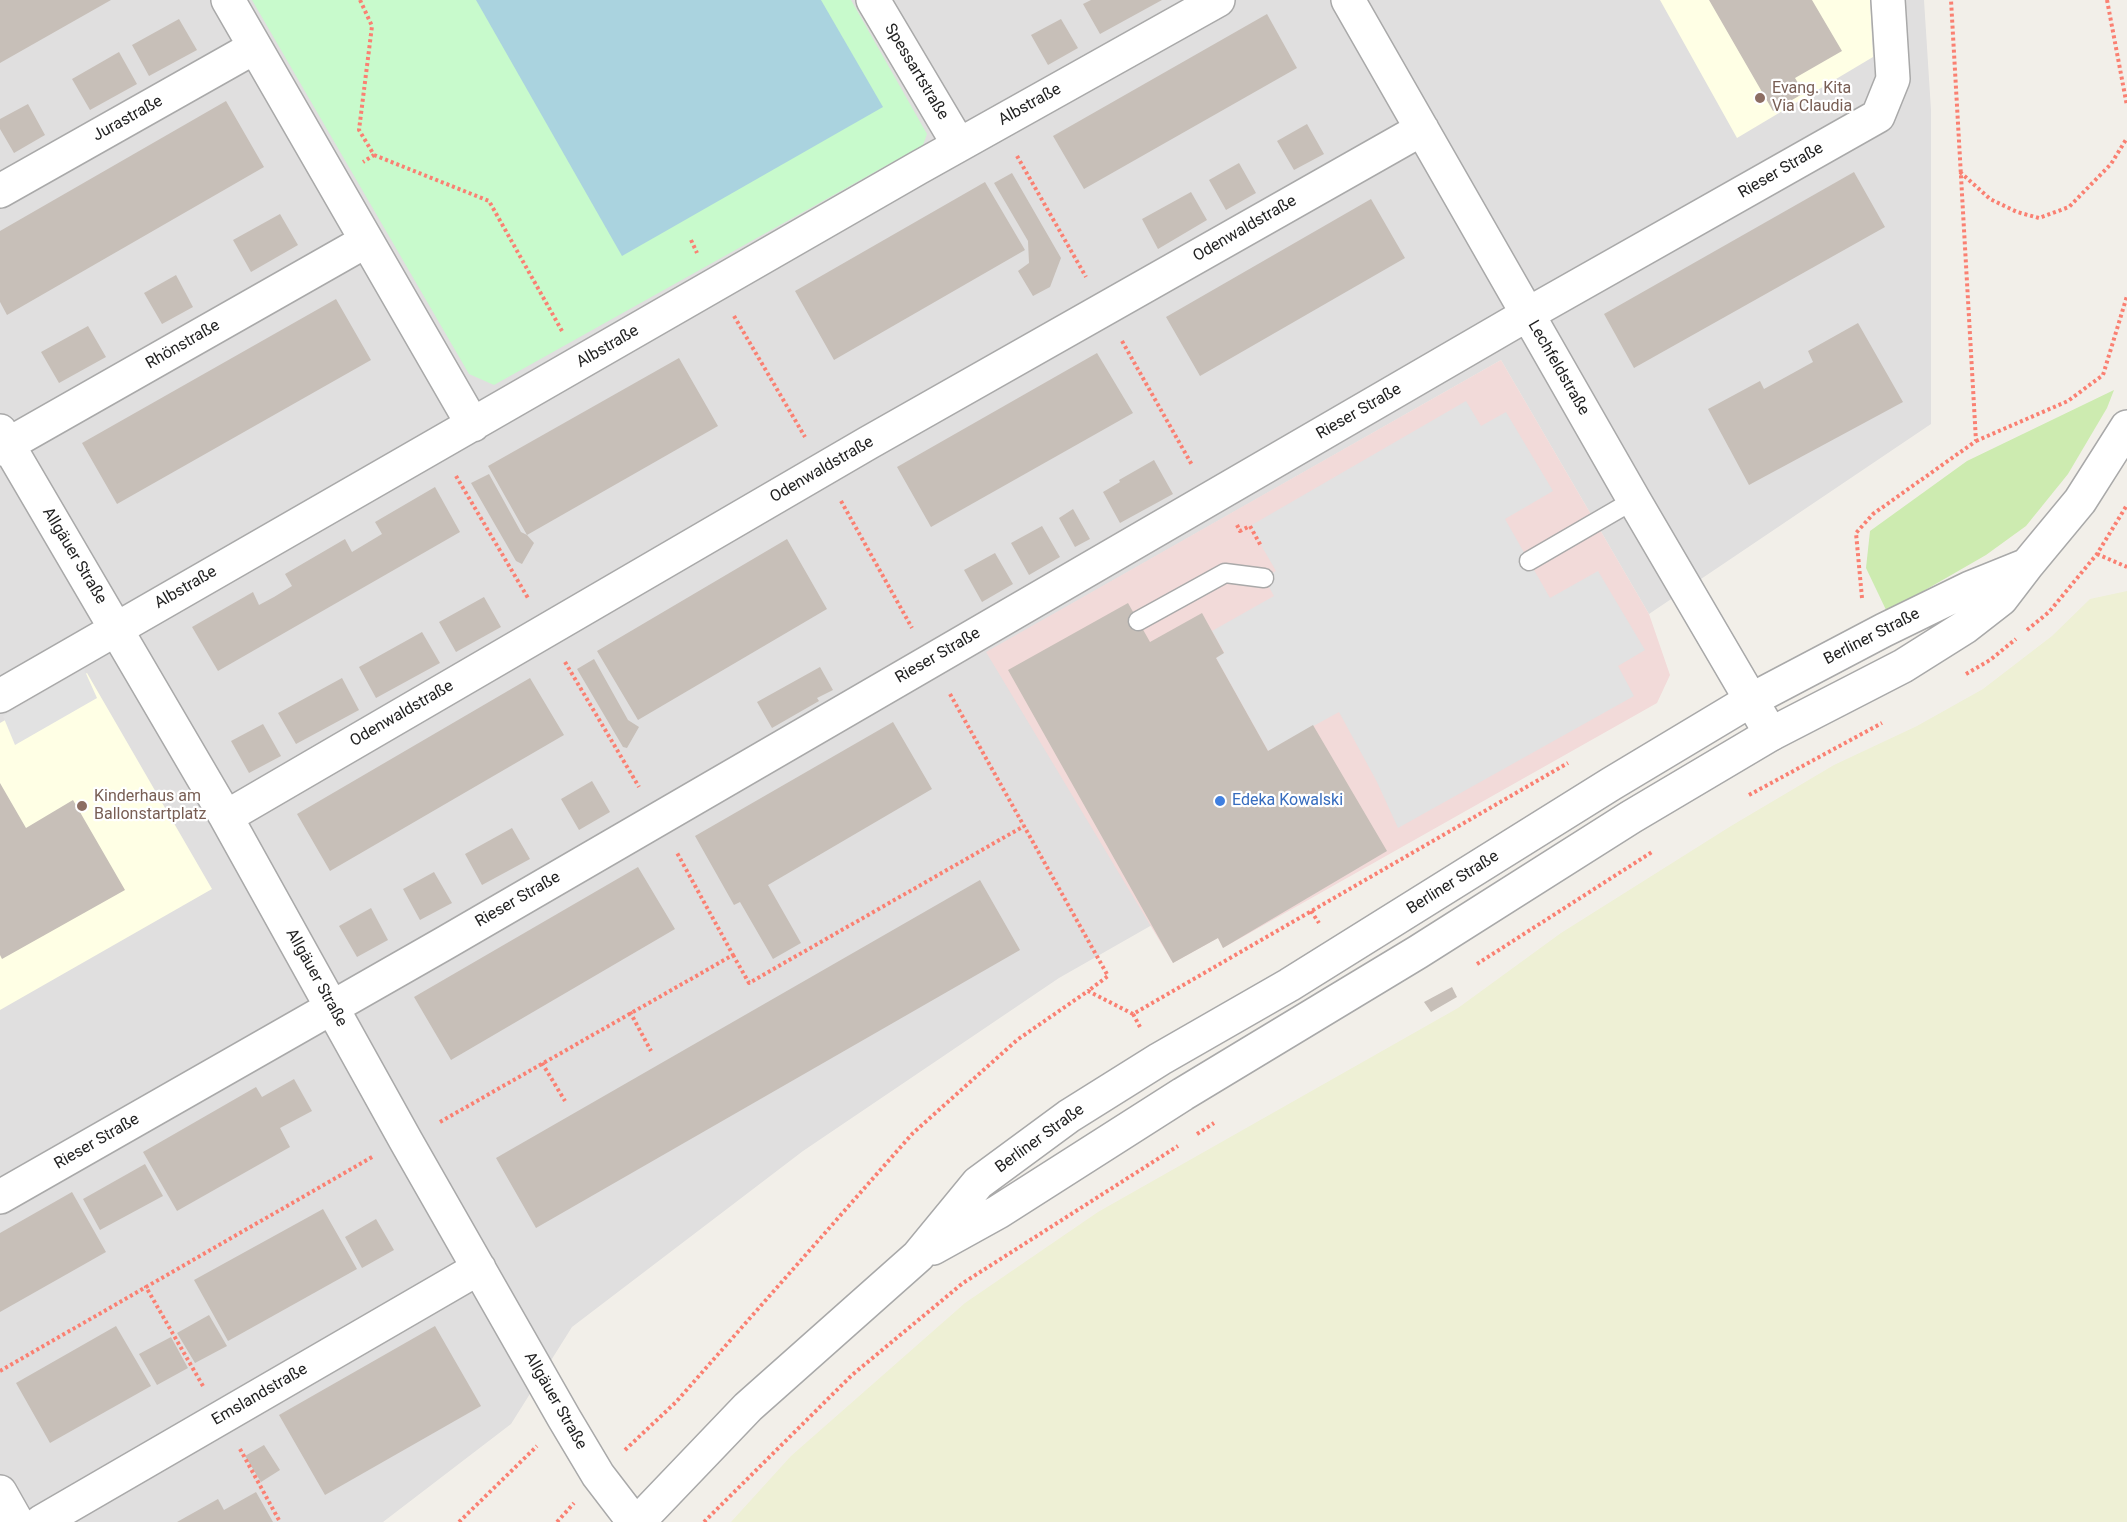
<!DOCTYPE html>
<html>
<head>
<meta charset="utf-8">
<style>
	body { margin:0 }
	canvas { display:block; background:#f2efe9 }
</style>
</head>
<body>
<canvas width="2127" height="1522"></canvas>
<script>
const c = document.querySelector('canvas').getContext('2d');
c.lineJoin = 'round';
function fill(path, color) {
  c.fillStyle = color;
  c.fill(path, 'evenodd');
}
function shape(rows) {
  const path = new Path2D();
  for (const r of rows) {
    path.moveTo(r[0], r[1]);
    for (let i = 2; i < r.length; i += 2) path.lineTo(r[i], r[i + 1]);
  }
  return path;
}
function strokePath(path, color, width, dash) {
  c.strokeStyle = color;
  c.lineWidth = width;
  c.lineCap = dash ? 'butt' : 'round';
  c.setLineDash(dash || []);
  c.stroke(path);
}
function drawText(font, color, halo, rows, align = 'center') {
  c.font = font + ' Roboto,sans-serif';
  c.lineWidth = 4.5;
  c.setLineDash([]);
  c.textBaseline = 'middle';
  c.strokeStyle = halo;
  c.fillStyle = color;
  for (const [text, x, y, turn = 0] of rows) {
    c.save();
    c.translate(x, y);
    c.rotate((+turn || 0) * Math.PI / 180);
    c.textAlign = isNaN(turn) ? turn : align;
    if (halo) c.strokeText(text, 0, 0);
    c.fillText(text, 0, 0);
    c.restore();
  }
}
fill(shape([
	[0,0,1924,0,1931,110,1931,424,1649,614,1501,360,987,652,1152,925,1059,978,803,1151,572,1327,511,1424,383,1522,0,1522]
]), '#e0dfdf');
fill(shape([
	[1501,360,1649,614,1670,675,1657,703,1223,948,1218,938,1173,963,986,652]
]), '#f2dad9');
fill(shape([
	[1660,0,1870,0,1873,57,1737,138],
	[87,673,212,889,0,1010,0,723]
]), '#ffffe5');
fill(shape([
	[2127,591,2127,1522,731,1522,791,1456,965,1303,1098,1212,1458,1008,1561,933,1731,826,1834,765,1917,726,1983,689,2052,636,2090,599]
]), '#eef0d5');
fill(shape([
	[2114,390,2107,408,2068,474,2026,526,1986,555,1887,612,1866,568,1870,531,1967,461]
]), '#cdebb0');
fill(shape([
	[252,0,851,0,927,134,923,145,494,385,469,374]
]), '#c8facc');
fill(shape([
	[1466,401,1481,426,1506,412,1553,491,1505,519,1550,598,1598,571,1645,650,1618,666,1634,696,1398,828,1377,782,1339,712,1268,751,1216,658,1224,652,1212,631,1274,596,1264,578,1276,571,1250,526],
	[84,669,97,698,15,745,3,716]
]), '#e2e2e2');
fill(shape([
	[476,0,821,0,883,107,622,256]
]), '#aad3df');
fill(shape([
	[0,0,111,0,0,63],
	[1091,0,1162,0,1100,34,1083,4],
	[1709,0,1812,0,1842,51,1795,78,1804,93,1773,111],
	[1267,14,1297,68,1084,189,1053,136],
	[179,19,197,50,149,76,132,45],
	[1061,19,1078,48,1048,65,1031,35],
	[119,52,137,84,90,110,72,79],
	[226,101,264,167,7,315,0,302,0,231],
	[28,104,45,135,14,153,0,129,0,119],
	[1307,124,1324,154,1294,170,1277,141],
	[1239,163,1256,193,1226,210,1209,180],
	[1854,172,1885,227,1634,368,1604,314],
	[1012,173,1061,258,1050,287,1033,296,1018,271,1029,263,1028,241,994,183],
	[985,182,1025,250,834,360,795,291],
	[1191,192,1207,220,1158,249,1142,219],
	[1371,199,1405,258,1200,376,1166,317],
	[280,214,298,245,251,272,233,240],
	[176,275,193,307,162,324,144,293],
	[336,299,371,360,117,504,82,443],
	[1858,323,1903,402,1749,485,1708,409,1760,381,1764,389,1813,362,1808,351],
	[88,326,106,357,59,383,41,352],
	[1097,353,1133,413,931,527,897,467],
	[679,358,718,426,527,535,534,543,522,564,516,561,471,483,489,474,521,532,527,535,488,466],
	[1154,460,1173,494,1120,523,1103,492,1120,482,1119,480],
	[435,487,460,532,218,671,192,627,253,592,259,605,274,597,292,586,285,574,345,539,352,552,382,534,375,522],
	[1073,509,1090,539,1075,547,1059,518],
	[1042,526,1060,557,1029,575,1011,543],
	[787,539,827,609,638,720,597,651],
	[995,553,1013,584,982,602,964,570],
	[484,597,501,627,456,652,439,622],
	[1128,603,1150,642,1202,613,1224,653,1216,658,1268,751,1313,725,1387,851,1223,948,1218,938,1173,963,1008,670],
	[422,632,440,663,376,698,359,667],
	[594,659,628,720,639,727,627,748,623,747,577,669],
	[820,667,833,690,817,698,819,701,772,728,757,702],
	[342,678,359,710,296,744,278,713],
	[530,678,564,735,330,871,297,814],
	[893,722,932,789,768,885,801,943,773,959,740,902,734,905,695,836],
	[263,724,281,756,249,773,231,741],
	[592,781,610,812,579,830,561,799],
	[0,783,26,828,73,800,125,890,2,959,0,955],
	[512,828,530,859,482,885,465,854],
	[638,867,675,929,451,1060,414,997],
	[434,872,452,903,420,920,403,889],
	[980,880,1020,950,536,1228,496,1158],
	[371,908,388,940,357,957,339,926],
	[1452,987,1457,997,1431,1012,1424,1002],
	[294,1079,312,1111,280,1128,290,1147,177,1211,143,1152,256,1087,262,1097],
	[145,1164,163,1196,100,1230,83,1199],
	[72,1192,106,1252,0,1312,0,1233],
	[323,1209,357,1269,228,1341,194,1280],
	[376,1219,394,1250,362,1268,345,1237],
	[209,1315,227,1346,195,1363,177,1333],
	[116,1326,151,1386,50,1443,16,1383],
	[435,1326,481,1406,325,1495,279,1415],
	[171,1337,188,1368,157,1385,139,1354],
	[264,1445,280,1470,261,1482,245,1456],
	[256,1492,273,1522,177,1522,218,1499,224,1510]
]), '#c7bfb8');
const service = shape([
	[1529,561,1634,500],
	[1138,621,1225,573,1264,578]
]);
const minor = shape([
	[228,0,473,425],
	[873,0,959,145],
	[1348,0,1634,500,1771,734],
	[0,191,255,47],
	[0,431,226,817,406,1141,564,1418,598,1475,634,1522],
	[0,449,366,241],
	[0,696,918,168,1218,0],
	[226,817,868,443,1422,129],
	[0,1197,445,943,1528,314,1878,116,1893,79,1888,0],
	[0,1492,17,1522],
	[41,1522,479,1268]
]);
const tertiary = shape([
	[933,1248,998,1212,1183,1094,1418,952,1631,817,1771,734,1903,666,1965,627,2001,599,2027,565,2080,501,2127,427],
	[638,1522,748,1407,918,1256,978,1183,1069,1116,1160,1059,1289,985,1611,784,1751,700,1884,630,1970,588,2027,565]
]);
strokePath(service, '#a9a9a9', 21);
strokePath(minor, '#a9a9a9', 36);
strokePath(tertiary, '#a9a9a9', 36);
strokePath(shape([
	[360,0,372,26,359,130,374,155,363,162],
	[2107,0,2127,106],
	[374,155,489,201,562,331],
	[1017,156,1086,277],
	[1960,172,1990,199,2017,212,2039,218,2069,207,2111,164,2127,138],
	[691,240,697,253],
	[734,316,805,437],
	[1122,341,1192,465],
	[1976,441,2068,401,2103,375,2127,296],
	[456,476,528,598],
	[841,501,912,628],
	[1237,525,1240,531,1250,526,1261,546],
	[2097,554,2127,567],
	[1862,598,1856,533,1873,514,1976,441,1951,0],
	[2027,630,2049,612,2097,554,2127,505],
	[565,662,639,787],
	[1966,674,1990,660,2016,639],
	[950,694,1108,976,1088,991],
	[1749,795,1882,723],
	[1311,911,1319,923],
	[733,955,749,983,1024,826],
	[1477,964,1652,852],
	[630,1012,651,1051],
	[1133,1014,1140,1027],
	[542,1063,565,1101],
	[440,1122,733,955,676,851],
	[1197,1134,1214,1123],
	[0,1371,146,1287],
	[203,1386,146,1287,374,1156],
	[240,1449,280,1522],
	[625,1450,676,1402,913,1133,1017,1040,1088,991,1133,1014,1568,763],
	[459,1522,537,1446],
	[557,1522,574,1503],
	[704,1522,852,1375,963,1283,1178,1146]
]), '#fa8072', 4, [3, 3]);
strokePath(service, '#fff', 18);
strokePath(minor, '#fff', 33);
strokePath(tertiary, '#fff', 33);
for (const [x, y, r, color] of [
	[1760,98,6,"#8d6e63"],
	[1220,801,6,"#3f7fe0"],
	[82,806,6,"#8d6e63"]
]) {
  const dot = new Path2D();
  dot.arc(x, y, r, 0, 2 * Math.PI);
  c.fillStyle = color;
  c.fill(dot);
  strokePath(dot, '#fff', 2);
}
drawText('16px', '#222', '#fff', [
	["Spessartstraße",916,72,59],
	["Albstraße",1030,105,-29],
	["Jurastraße",128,119,-29],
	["Rieser Straße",1781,171,-30],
	["Odenwaldstraße",1245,229,-30],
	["Rhönstraße",183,345,-30],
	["Albstraße",608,347,-30],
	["Lechfeldstraße",1558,368,60],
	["Rieser Straße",1359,412,-30],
	["Odenwaldstraße",822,470,-30],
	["Allgäuer Straße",74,556,59],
	["Albstraße",186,588,-30],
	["Berliner Straße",1872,637,-27],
	["Rieser Straße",938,656,-30],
	["Odenwaldstraße",402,714,-30],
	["Berliner Straße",1453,883,-32],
	["Rieser Straße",518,900,-30],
	["Allgäuer Straße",316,978,61],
	["Berliner Straße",1040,1139,-36],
	["Rieser Straße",97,1142,-30],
	["Emslandstraße",260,1395,-30],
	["Allgäuer Straße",555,1401,60]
]);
drawText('16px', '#785e54', '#fff', [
	["Evang. Kita",1772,89],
	["Via Claudia",1772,107],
	["Kinderhaus am",94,797],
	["Ballonstartplatz",94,815]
], 'left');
drawText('16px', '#366cbe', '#fff', [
	["Edeka Kowalski",1232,801]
], 'left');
</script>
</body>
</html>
